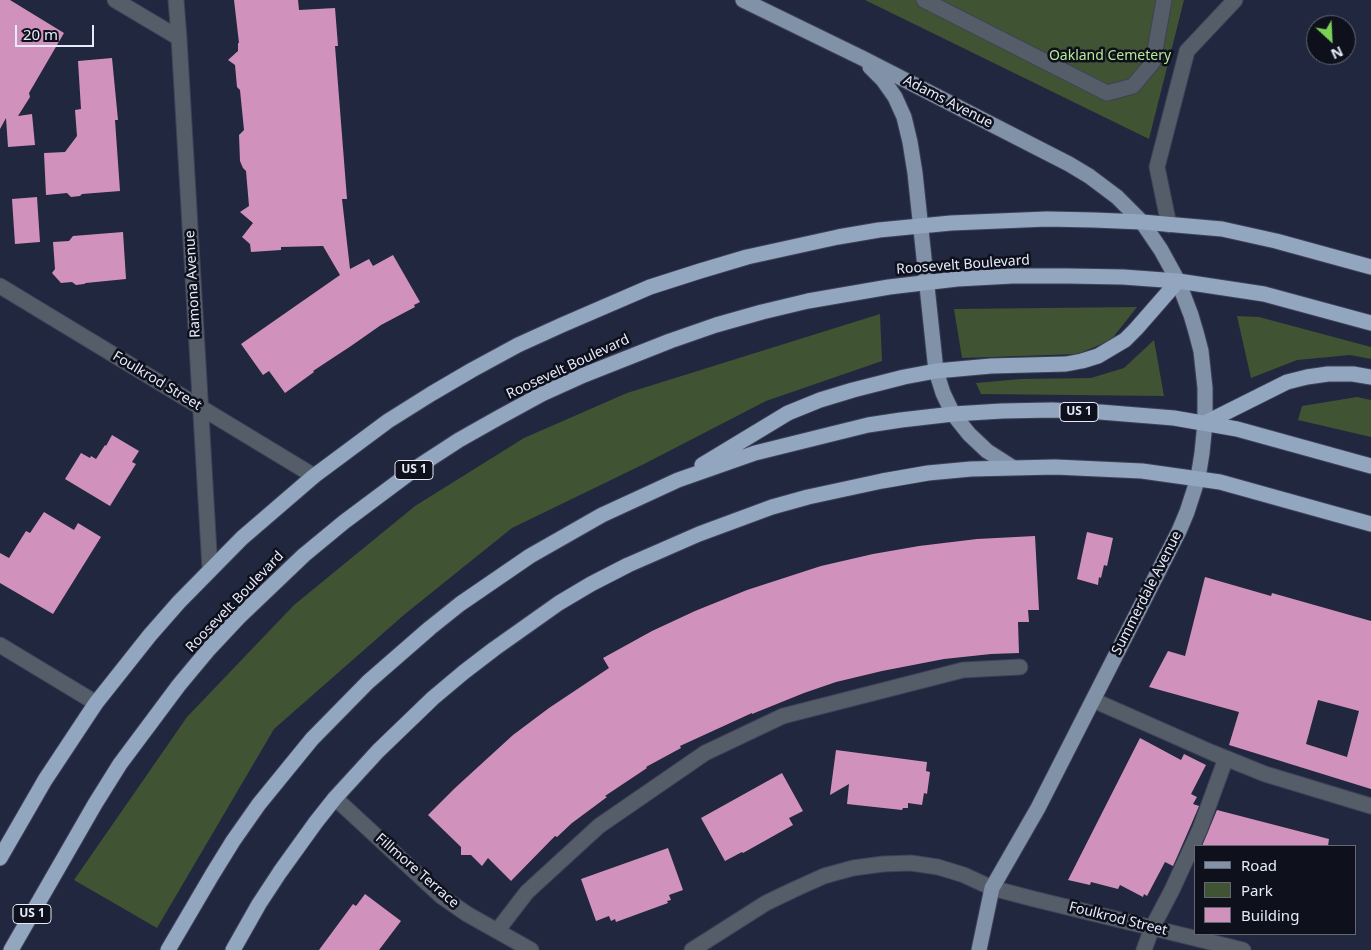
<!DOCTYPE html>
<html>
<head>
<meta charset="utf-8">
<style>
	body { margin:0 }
	#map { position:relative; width:1371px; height:950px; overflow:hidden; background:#21273e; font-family:"Noto Sans",sans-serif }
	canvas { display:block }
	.legend { position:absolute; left:1194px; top:845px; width:162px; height:90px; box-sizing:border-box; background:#0e101b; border:1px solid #646875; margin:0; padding:6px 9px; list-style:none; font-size:15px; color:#e6ebfb }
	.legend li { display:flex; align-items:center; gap:10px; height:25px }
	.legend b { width:25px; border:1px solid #646875 }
	.north { position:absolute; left:1306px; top:15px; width:50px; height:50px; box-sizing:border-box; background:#0e101b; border:1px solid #646875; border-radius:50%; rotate:155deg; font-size:14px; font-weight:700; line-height:20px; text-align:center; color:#e6ebfb }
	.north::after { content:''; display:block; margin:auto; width:18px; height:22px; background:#7bd156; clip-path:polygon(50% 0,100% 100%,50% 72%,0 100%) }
	.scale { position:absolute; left:15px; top:25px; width:79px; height:22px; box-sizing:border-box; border:2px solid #e6ebfb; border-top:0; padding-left:6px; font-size:15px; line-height:18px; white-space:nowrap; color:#e6ebfb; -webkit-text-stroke:4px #0e101b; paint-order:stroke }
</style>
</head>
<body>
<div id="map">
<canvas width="1371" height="950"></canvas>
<ul class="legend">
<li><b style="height:6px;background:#8191a7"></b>Road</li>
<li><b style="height:14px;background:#405333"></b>Park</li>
<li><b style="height:14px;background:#d092bc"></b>Building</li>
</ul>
<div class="north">N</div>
<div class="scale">20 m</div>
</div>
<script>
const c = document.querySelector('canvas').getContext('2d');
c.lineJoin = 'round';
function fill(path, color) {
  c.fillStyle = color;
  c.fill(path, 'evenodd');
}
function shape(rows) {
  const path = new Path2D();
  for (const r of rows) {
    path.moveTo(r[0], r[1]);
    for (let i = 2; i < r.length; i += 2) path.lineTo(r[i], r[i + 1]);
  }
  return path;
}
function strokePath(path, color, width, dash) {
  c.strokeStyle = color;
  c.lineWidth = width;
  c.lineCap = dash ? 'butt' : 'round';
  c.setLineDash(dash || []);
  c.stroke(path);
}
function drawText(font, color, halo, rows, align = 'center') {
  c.font = font + ' "Noto Sans",sans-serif';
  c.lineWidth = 5;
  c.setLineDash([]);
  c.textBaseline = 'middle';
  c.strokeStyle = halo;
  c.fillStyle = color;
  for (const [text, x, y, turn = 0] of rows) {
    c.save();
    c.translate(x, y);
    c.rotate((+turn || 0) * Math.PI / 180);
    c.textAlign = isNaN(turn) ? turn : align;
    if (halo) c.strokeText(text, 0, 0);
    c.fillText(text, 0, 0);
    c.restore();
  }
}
fill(shape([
	[865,0,1184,0,1149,139],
	[1137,307,1111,340,1078,354,962,358,954,309],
	[880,314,882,361,766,401,644,464,512,528,405,614,274,729,157,928,74,880,187,717,294,605,415,506,524,438,627,393],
	[1237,316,1259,317,1371,347,1371,359,1350,355,1297,360,1251,378],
	[1154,340,1164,396,981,394,976,383,1021,379,1091,378,1124,368],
	[1357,397,1371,400,1371,437,1298,420,1302,406]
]), '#405333');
fill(shape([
	[0,0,10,0,64,33,29,93,30,97,18,116,32,114,35,145,8,147,6,118,0,129],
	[234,0,298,0,299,10,335,8,338,46,335,46,347,199,342,199,350,269,369,259,373,266,393,255,420,302,414,305,415,307,381,325,351,346,313,371,314,372,285,393,269,371,263,375,241,344,340,275,323,246,281,247,281,250,251,252,250,244,242,237,253,223,240,212,249,206,246,171,243,168,240,161,239,135,244,130,240,90,237,87,235,65,228,60,238,51,238,43,239,43],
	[112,58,118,120,115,120,120,191,82,194,80,196,71,197,67,193,46,195,44,153,65,152,77,136,75,110,81,109,78,61],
	[37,197,40,242,15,244,12,199],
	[123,232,126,279,86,283,84,284,76,285,72,282,61,283,52,273,55,269,53,242,69,241,73,236],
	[112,435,139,451,132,462,136,464,110,506,65,479,81,453,90,458,91,456,96,459,105,445,106,446],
	[44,512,74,530,78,523,101,537,53,614,0,583,0,553,9,558,26,531,30,533],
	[1087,532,1113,538,1107,566,1104,565,1101,578,1099,577,1098,585,1077,579],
	[1035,536,1039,610,1028,610,1029,622,1018,622,1019,653,991,654,944,659,882,671,836,682,804,693,752,714,752,713,680,746,681,748,646,767,647,768,605,796,607,797,572,823,557,837,555,836,511,881,488,858,482,866,471,855,461,855,461,847,428,815,455,788,513,735,549,708,609,668,603,658,652,631,695,611,747,590,821,566,873,554,919,546,977,539],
	[1205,577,1271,596,1272,593,1371,621,1371,789,1229,745,1239,712,1149,687,1168,651,1185,656],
	[1318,700,1359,711,1347,757,1306,744],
	[1140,738,1181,760,1184,754,1206,765,1191,794,1197,797,1193,804,1199,806,1191,825,1173,866,1165,862,1147,896,1144,894,1143,897,1120,885,1118,889,1091,882,1090,885,1068,880],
	[836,750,927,762,926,771,930,772,927,794,924,793,922,805,908,803,908,808,903,808,902,810,847,804,849,784,830,795],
	[782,773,803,811,789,818,793,825,743,853,742,852,725,861,701,818],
	[1217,810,1329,839,1328,846,1202,846],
	[668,848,683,890,669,895,671,900,667,901,668,903,616,922,615,919,611,921,609,916,596,921,581,879],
	[365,894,401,921,379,950,319,950,353,904,356,906]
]), '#d092bc');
const minor = shape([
	[115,0,179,38],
	[176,0,179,38,210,569],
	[924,0,1107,93,1133,86,1153,62,1164,0],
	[1169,225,1157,167,1187,51,1235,0],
	[0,286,314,476],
	[0,645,96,703],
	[1093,700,1213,753,1265,774,1371,806],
	[335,798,441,896,467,914,531,950],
	[497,931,527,892,599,826,705,753,783,716,963,670,1020,667],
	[692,950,766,903,793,890,824,876,853,868,883,864,911,863,938,867,964,875,992,888,1034,899,1243,950],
	[1144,950,1152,928,1172,890,1200,829,1226,758]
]);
const major = shape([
	[743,0,862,58,1069,164,1089,176,1117,197,1142,222,1161,250,1178,281,1191,315,1196,332,1201,351,1205,388,1205,423,1202,453,1198,478,1187,512,1179,531,1038,808,992,888,979,950],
	[870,67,883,80,895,97,904,117,910,142,915,173,936,371,943,393,953,414,969,434,987,451,1012,467]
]);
const highway = shape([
	[1205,423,1287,382,1307,377,1328,374,1353,374,1371,377],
	[702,465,788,413,820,400,853,390,904,377,936,371,991,366,1066,364,1082,361,1098,356,1125,340,1136,329,1178,281],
	[0,858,45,780,96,703,150,635,179,602,242,538,314,476,388,421,431,394,472,370,518,345,562,325,650,287,700,271,747,257,838,237,879,230,951,223,1047,219,1094,220,1142,222,1222,229,1276,241,1371,267],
	[11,950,95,804,120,764,179,685,209,649,239,617,304,555,344,522,419,466,459,440,498,418,542,394,584,375,670,341,716,325,762,312,808,301,889,287,957,279,1012,276,1068,276,1123,277,1178,281,1264,294,1371,323],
	[168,950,212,875,233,841,259,804,312,739,368,682,430,628,460,604,530,556,602,515,678,480,755,453,868,425,901,420,953,414,1002,411,1052,410,1100,412,1174,418,1237,429,1371,466],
	[233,950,259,904,280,872,316,822,335,798,378,751,433,698,464,672,494,649,559,603,591,584,628,565,699,534,772,507,808,497,882,481,928,473,971,469,1055,467,1142,471,1220,482,1371,524]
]);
strokePath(minor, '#3d4258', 17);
strokePath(major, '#3d4258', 17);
strokePath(highway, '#3d4258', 17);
strokePath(minor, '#555d68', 15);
strokePath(major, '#8191a7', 15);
strokePath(highway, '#92a6c0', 15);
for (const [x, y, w] of [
	[1079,412,38],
	[414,470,38],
	[32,914,38]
]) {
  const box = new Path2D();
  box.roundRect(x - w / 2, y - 9.5, w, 19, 4);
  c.fillStyle = '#0e101b';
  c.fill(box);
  strokePath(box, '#e6ebfb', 1);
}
drawText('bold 12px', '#e6ebfb', null, [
	["US 1",1079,412],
	["US 1",414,470],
	["US 1",32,914]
]);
drawText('14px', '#b7ea96', '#0e101b', [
	["Oakland Cemetery",1110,56]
]);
drawText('14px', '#e6ebfb', '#0e101b', [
	["Adams Avenue",948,102,27],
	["Roosevelt Boulevard",963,265,-4],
	["Ramona Avenue",193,284,-93],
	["Roosevelt Boulevard",568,367,-25],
	["Foulkrod Street",157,381,31],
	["Summerdale Avenue",1147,593,-63],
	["Roosevelt Boulevard",235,602,-46],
	["Fillmore Terrace",417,871,41],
	["Foulkrod Street",1118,919,14]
]);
</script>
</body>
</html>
